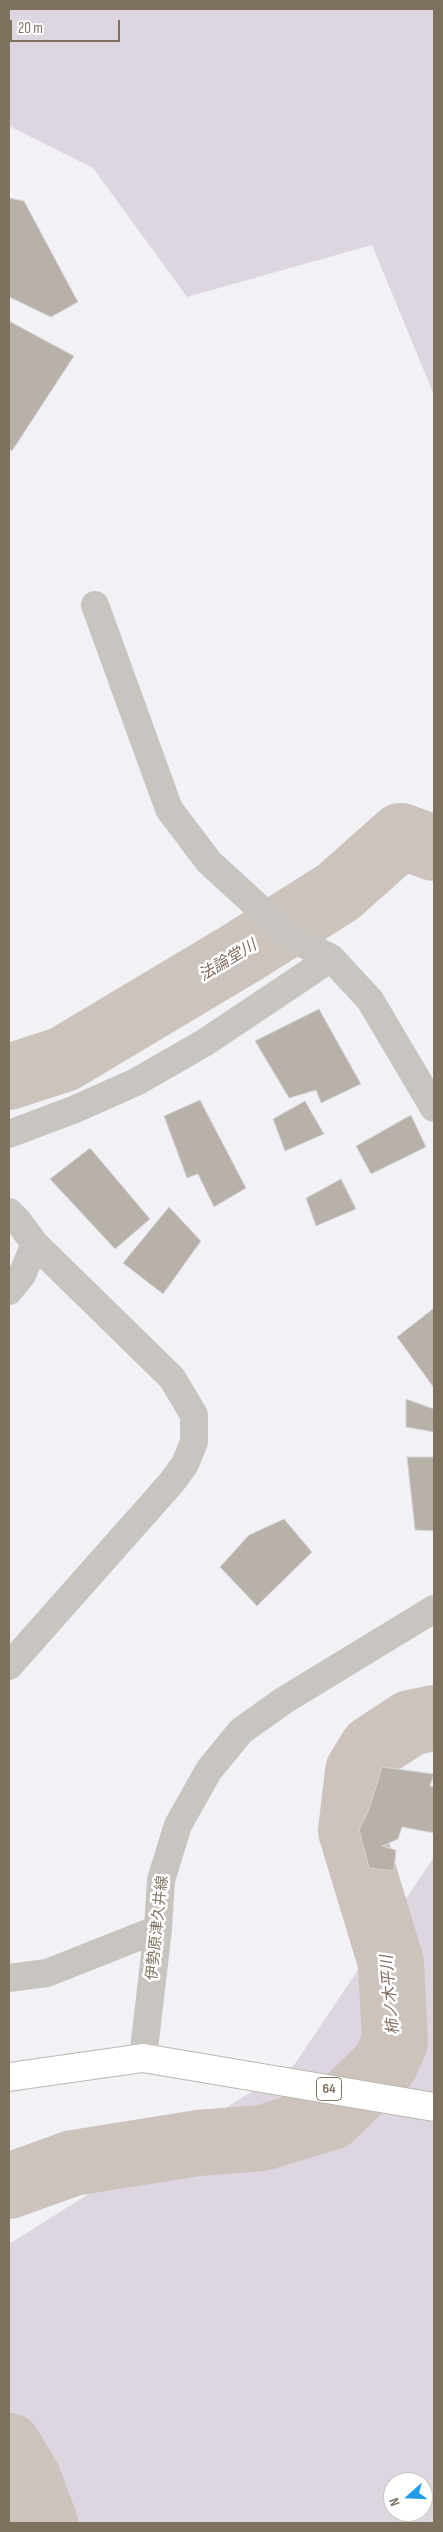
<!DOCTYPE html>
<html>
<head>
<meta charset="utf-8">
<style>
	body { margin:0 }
	#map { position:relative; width:443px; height:2532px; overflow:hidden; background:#f2f2f6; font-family:"Sofia Sans Condensed",sans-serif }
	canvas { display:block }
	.frame { position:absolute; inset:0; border:10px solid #7e725f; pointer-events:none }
	.north { position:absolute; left:383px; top:2472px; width:50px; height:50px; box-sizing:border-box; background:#fff; border:1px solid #cbc7bf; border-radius:50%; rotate:250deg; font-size:14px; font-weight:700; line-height:20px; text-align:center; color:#7e725f }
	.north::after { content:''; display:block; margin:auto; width:18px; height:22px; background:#1f9de9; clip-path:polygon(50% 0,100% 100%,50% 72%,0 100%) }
	.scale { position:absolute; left:10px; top:20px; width:110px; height:22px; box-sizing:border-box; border:2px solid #7e725f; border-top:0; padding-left:6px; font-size:15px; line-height:18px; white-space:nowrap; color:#7e725f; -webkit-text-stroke:4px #fff; paint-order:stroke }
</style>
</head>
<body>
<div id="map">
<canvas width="443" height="2532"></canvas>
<div class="frame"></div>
<div class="north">N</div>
<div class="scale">20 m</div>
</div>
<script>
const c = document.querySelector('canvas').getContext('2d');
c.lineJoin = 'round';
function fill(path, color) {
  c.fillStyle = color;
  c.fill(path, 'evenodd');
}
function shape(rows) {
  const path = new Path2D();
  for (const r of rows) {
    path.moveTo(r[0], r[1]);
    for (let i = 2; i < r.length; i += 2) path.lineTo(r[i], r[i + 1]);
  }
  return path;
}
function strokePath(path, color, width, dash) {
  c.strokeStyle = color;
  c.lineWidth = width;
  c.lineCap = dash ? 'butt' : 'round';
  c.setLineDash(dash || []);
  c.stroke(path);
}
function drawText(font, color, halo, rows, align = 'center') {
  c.font = font + ' "Sofia Sans Condensed","Noto Sans JP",sans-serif';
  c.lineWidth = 5;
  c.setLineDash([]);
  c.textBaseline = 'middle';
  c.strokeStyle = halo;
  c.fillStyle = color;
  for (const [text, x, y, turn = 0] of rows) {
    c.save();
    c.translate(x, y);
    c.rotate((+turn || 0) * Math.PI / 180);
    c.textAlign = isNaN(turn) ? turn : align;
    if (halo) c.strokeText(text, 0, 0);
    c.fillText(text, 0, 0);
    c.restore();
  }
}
fill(shape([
	[9,9,434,9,434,395,372,245,187,297,93,168,9,126],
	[434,1857,434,2523,9,2523,9,2244,294,2065],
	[393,2482,423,2482,423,2512,393,2512]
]), '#ddd6e0');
strokePath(shape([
	[9,1077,64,1059,243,952,338,892,401,836,434,848],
	[9,2186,73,2163,198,2143,262,2138,331,2117,385,2064,395,2042,391,1963,351,1831,358,1771,372,1748,410,1723,434,1718],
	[9,2446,28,2478,45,2523]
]), '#cdc3bd', 66);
const building = shape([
	[9,198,24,201,78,302,51,317,9,297,9,198],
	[9,321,74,356,12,451,9,449,9,321],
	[319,1009,361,1084,321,1103,316,1090,289,1098,255,1041,319,1009],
	[200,1100,246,1188,214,1207,198,1174,187,1178,164,1116,200,1100],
	[305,1101,324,1134,285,1151,273,1119,305,1101],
	[411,1115,426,1147,371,1174,356,1146,411,1115],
	[90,1148,150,1219,115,1249,50,1179,90,1148],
	[341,1179,356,1209,316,1226,306,1198,341,1179],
	[169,1207,201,1241,163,1294,123,1263,169,1207],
	[434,1308,434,1388,397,1337,434,1308],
	[406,1399,434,1409,434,1432,406,1427,406,1399],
	[407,1457,434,1457,434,1531,415,1530,407,1457],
	[284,1519,312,1552,257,1606,220,1567,249,1535,284,1519],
	[382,1767,434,1774,430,1786,434,1787,434,1833,402,1827,398,1839,382,1846,396,1850,394,1871,369,1868,359,1830,369,1809,382,1767]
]);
fill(building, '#b8b1a9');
strokePath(building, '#d5d5d7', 1);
const major = shape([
	[9,2077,143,2058,434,2107]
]);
strokePath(major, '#bbb7b1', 30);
strokePath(shape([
	[95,605,169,809,209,862,292,938,331,958,370,1000,434,1108],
	[9,1134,73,1110,136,1082,204,1043,331,958],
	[9,1212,18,1221,35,1244,22,1275,9,1291],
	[9,1666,172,1482,185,1464,194,1442,194,1415,172,1378,35,1244],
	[9,1978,47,1973,158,1929],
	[143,2058,158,1929,161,1880,178,1825,209,1770,241,1731,283,1701,434,1609]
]), '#c8c5c0', 28);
strokePath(major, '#fff', 28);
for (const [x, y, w] of [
	[329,2089,25]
]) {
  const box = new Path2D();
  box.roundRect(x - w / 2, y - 11.5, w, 23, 4);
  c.fillStyle = '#fff';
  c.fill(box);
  strokePath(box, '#7e725f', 1);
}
drawText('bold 14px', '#7e725f', null, [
	["64",329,2089]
]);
drawText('15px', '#7e725f', '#fff', [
	["伊勢原津久井線",158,1928,-84]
]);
drawText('italic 16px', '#816d5f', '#fff', [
	["法論堂川",228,961,-31],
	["柿ノ木平川",391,1995,-95]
]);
</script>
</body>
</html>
